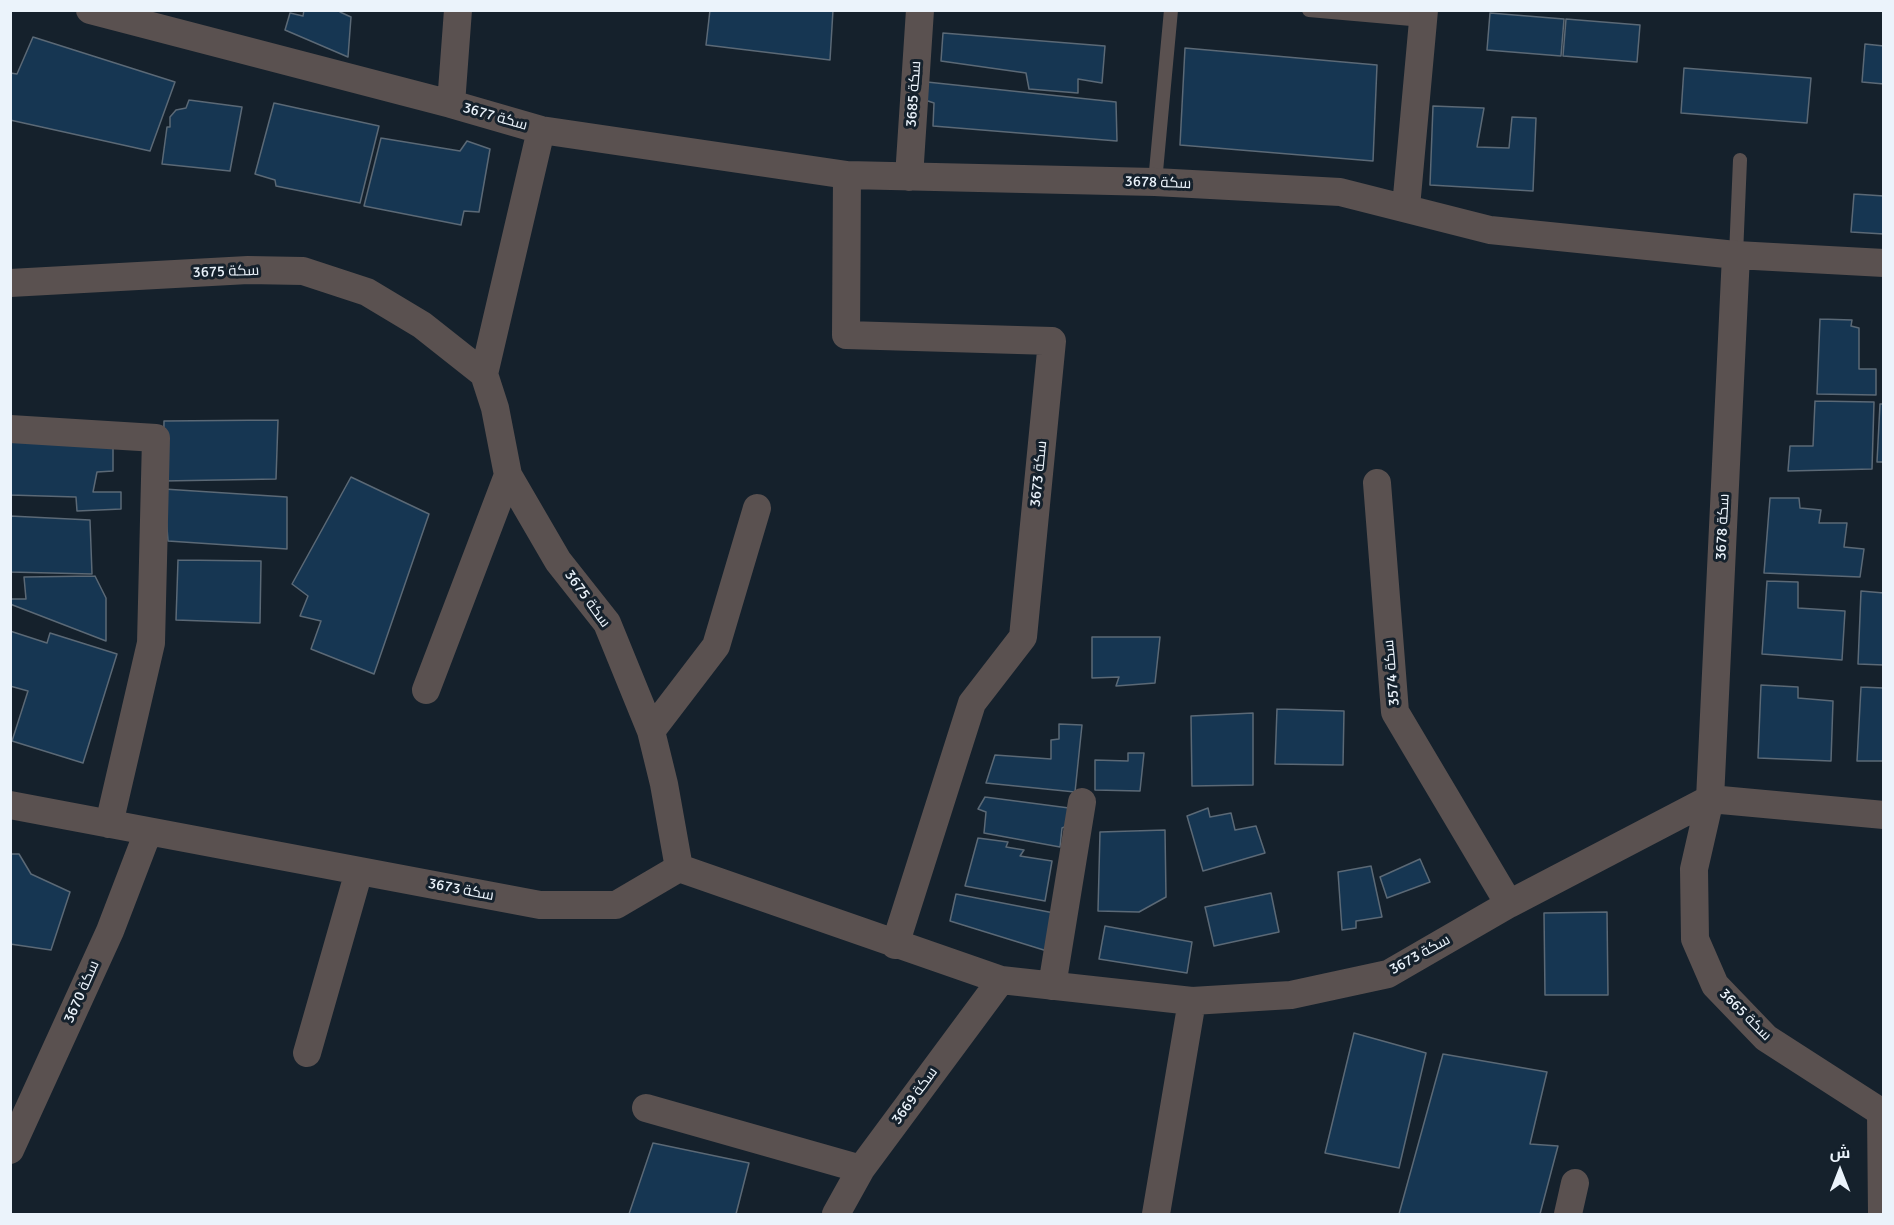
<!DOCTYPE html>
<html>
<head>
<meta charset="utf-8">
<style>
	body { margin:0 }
	#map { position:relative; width:1894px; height:1225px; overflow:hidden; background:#15212c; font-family:Signika,Cairo,sans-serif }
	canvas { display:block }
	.frame { position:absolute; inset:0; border:12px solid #ebf3fb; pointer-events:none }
	.north { position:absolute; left:1810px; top:1141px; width:60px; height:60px; -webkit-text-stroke:4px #15212c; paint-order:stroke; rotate:0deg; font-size:16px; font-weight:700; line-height:24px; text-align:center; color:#ebf3fb }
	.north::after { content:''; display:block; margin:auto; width:21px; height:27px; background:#ebf3fb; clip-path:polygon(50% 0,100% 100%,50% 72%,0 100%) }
</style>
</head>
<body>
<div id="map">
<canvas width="1894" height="1225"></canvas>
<div class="frame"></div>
<div class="north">ش</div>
</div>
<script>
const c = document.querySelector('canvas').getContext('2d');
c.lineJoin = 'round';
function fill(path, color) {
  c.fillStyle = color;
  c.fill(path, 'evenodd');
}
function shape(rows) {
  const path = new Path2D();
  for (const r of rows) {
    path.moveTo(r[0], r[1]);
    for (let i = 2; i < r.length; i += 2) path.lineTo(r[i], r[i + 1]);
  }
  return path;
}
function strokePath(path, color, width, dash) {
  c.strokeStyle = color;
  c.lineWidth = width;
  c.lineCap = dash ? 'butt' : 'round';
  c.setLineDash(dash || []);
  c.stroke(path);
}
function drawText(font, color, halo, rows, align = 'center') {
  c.font = font + ' Signika,Cairo,sans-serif';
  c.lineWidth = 6;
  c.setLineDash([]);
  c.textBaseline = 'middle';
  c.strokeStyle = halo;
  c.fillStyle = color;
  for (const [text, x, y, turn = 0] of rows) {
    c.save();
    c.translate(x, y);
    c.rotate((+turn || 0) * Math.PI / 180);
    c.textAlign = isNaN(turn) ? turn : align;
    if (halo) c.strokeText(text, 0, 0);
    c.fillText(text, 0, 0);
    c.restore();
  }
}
const building = shape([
	[304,10,340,10,340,12,351,17,348,57,285,30,290,13,303,16,304,10],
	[710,10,833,10,830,60,706,45,710,10],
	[1490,13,1564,19,1561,56,1487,50,1490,13],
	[1566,19,1640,25,1637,62,1563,56,1566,19],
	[943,33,1105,46,1102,83,1078,79,1078,93,1029,89,1026,73,941,61,943,33],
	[33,37,175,82,150,151,10,120,10,73,17,74,33,37],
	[1865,44,1884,46,1884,84,1862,82,1865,44],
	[1185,48,1377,65,1373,161,1180,145,1185,48],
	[1684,68,1811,78,1807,123,1681,113,1684,68],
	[927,82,1116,102,1117,141,933,126,934,103,925,100,927,82],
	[189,100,242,107,230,171,162,164,167,127,170,127,170,117,176,110,186,108,189,100],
	[274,103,379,126,360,203,276,186,275,180,255,174,274,103],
	[1433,106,1484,108,1477,147,1509,148,1512,117,1536,118,1533,191,1430,185,1433,106],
	[381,138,460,151,467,141,490,149,479,212,464,211,461,225,364,206,381,138],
	[1854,194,1884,196,1884,234,1851,232,1854,194],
	[1820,319,1852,320,1851,326,1859,328,1859,369,1876,369,1876,395,1817,394,1820,319],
	[1815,401,1874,402,1872,469,1788,471,1790,446,1813,446,1815,401],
	[1880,404,1884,404,1884,462,1877,462,1880,404],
	[278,420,276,479,163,481,164,421,278,420],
	[10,440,113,442,113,471,97,472,93,492,121,492,121,509,77,511,76,497,10,495,10,440],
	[351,477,429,514,374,674,311,649,321,621,300,616,308,596,292,584,351,477],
	[164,489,287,497,287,549,168,541,164,489],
	[1770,498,1799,498,1800,508,1821,510,1819,523,1847,523,1844,547,1864,549,1860,577,1764,573,1770,498],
	[10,516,90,520,92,574,10,572,10,516],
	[178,560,261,561,260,623,176,620,178,560],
	[95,576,106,598,106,641,10,604,10,599,26,599,24,577,95,576],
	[1767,581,1798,582,1798,608,1845,611,1842,660,1762,654,1767,581],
	[1861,591,1884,593,1884,665,1858,664,1861,591],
	[10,631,47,643,50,633,117,654,83,763,12,741,28,691,10,686,10,631],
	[1092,637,1160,637,1155,683,1116,686,1119,677,1092,678,1092,637],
	[1761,685,1798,687,1798,698,1833,701,1831,761,1758,758,1761,685],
	[1861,687,1884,688,1884,761,1857,761,1861,687],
	[1277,709,1344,711,1343,765,1275,764,1277,709],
	[1253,713,1253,785,1192,786,1191,716,1253,713],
	[1059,724,1082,725,1075,792,986,783,995,755,1051,759,1051,740,1059,739,1059,724],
	[1128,753,1144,753,1140,791,1095,790,1095,760,1128,761,1128,753],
	[985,797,1069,808,1067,826,1062,828,1060,847,984,833,986,812,978,809,985,797],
	[1208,808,1210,817,1231,813,1235,830,1256,826,1265,853,1203,871,1187,816,1208,808],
	[1165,830,1166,897,1139,912,1098,911,1100,832,1165,830],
	[978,838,1008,842,1006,847,1024,850,1020,856,1052,861,1045,901,965,886,978,838],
	[10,854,19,854,31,874,70,892,51,950,10,944,10,854],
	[1420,859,1430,882,1387,898,1380,877,1420,859],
	[1371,866,1382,917,1356,921,1356,928,1342,930,1338,872,1371,866],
	[1271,893,1279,932,1214,946,1205,907,1271,893],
	[956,894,1054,913,1047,951,950,921,956,894],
	[1607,912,1608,995,1545,995,1544,913,1607,912],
	[1105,926,1192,942,1187,973,1099,959,1105,926],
	[1354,1033,1426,1053,1399,1168,1325,1153,1354,1033],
	[1443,1054,1547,1072,1530,1144,1558,1146,1540,1214,1399,1214,1443,1054],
	[653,1143,749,1163,736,1214,629,1214,653,1143]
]);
fill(building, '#163652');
strokePath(building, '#5b6976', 1.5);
strokePath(shape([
	[1309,10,1423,20],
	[1155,182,1171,10],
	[1736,255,1740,160]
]), '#5a5150', 14);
strokePath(shape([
	[90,10,451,104,541,130,847,175,1155,182,1340,192,1490,230,1736,255,1884,263],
	[451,104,458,10],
	[541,130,484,374,495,408,508,475,558,561,607,623,651,731,664,784,679,868],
	[847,175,846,335,1052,341,1023,637,972,703,895,945],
	[909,177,920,10],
	[1406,207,1424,10],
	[1736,255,1710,799,1694,869,1695,939,1715,985,1766,1038,1881,1112,1882,1214],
	[10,283,248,270,303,271,367,292,422,325,484,374],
	[10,429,156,438,151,643,109,824],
	[1377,483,1395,712,1509,904],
	[426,690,508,475],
	[651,731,716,646,757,508],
	[10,805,540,905,616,905,679,868],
	[679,868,1001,980,1192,1001,1291,995,1388,974,1509,904,1710,799,1884,815],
	[1052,986,1082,802],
	[307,1053,359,871],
	[646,1108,861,1169],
	[10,1150,110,931,148,832],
	[836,1214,861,1169,1001,980],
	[1156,1214,1192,1001],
	[1568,1214,1575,1183]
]), '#5a5150', 28);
drawText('15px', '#ebf3fb', '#15212c', [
	["سكة 3685",914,94,-86],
	["سكة 3677",495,117,16],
	["سكة 3678",1158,183,2],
	["سكة 3675",226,272,-2],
	["سكة 3673",1039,474,-84],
	["سكة 3678",1723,527,-87],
	["سكة 3675",587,599,54],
	["سكة 3574",1392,673,-95],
	["سكة 3673",461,890,11],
	["سكة 3673",1420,955,-29],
	["سكة 3670",82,992,-66],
	["سكة 3665",1745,1015,45],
	["سكة 3669",915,1096,-54]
]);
</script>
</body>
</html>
